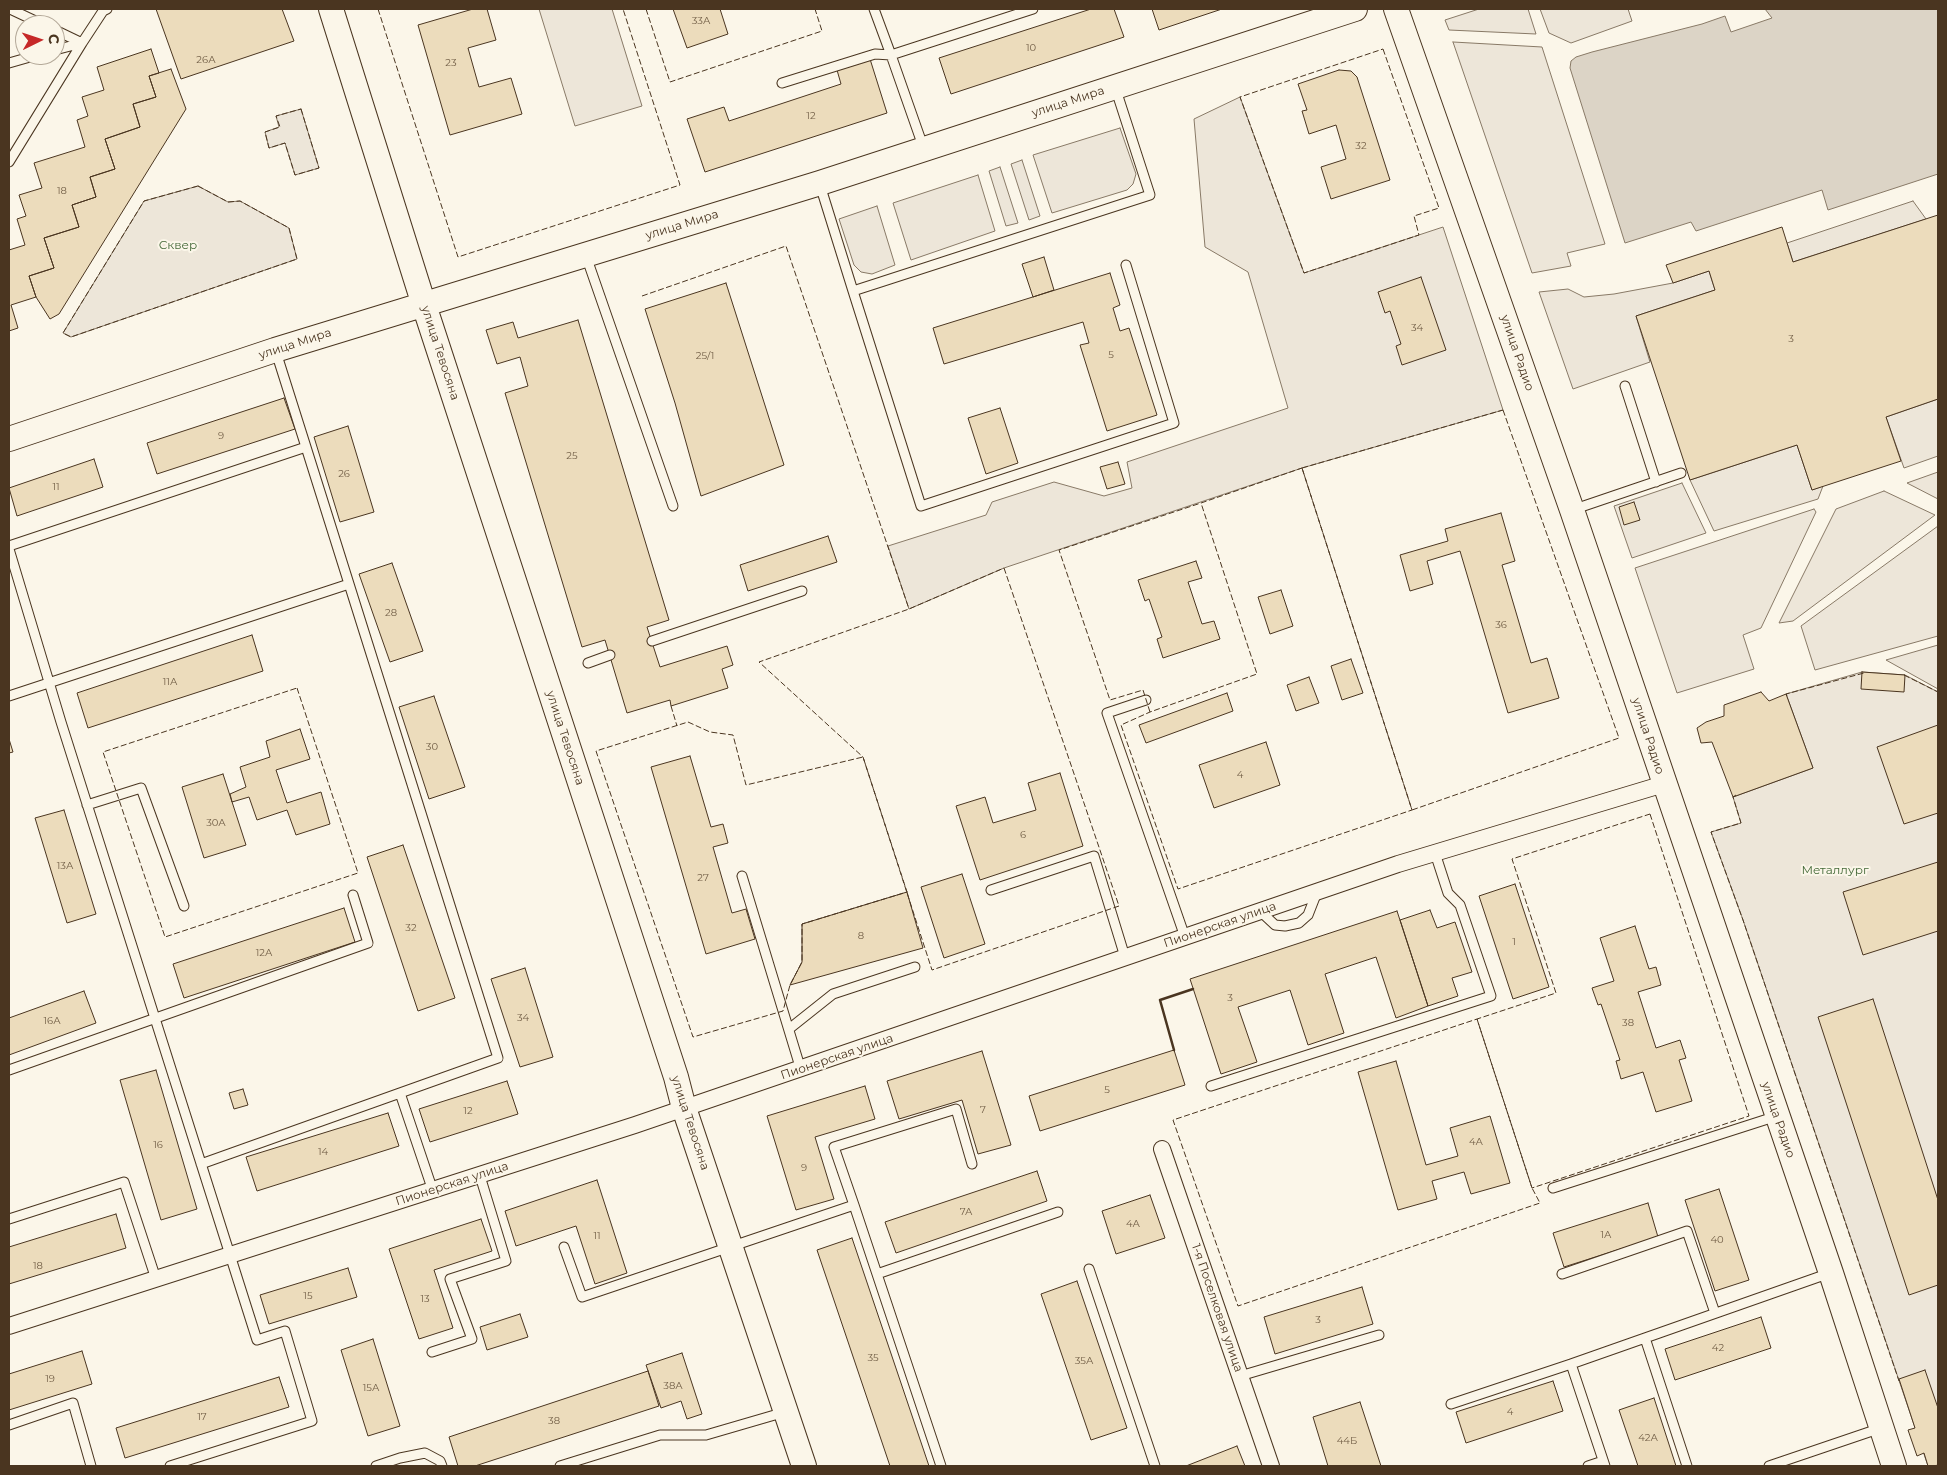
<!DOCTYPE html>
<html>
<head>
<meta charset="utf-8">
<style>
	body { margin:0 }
	#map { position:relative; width:1947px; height:1475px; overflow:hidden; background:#fbf6e9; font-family:Montserrat,sans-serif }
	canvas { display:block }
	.frame { position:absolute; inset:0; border:10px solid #4a3520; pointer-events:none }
	.north { position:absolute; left:15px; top:15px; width:50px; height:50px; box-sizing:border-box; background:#fbf6e9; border:1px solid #b4a999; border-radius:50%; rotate:86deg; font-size:14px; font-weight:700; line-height:20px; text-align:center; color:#4a3520 }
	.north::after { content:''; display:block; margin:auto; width:18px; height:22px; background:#c62828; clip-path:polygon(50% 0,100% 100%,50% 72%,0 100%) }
</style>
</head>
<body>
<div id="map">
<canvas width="1947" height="1475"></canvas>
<div class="frame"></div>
<div class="north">С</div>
</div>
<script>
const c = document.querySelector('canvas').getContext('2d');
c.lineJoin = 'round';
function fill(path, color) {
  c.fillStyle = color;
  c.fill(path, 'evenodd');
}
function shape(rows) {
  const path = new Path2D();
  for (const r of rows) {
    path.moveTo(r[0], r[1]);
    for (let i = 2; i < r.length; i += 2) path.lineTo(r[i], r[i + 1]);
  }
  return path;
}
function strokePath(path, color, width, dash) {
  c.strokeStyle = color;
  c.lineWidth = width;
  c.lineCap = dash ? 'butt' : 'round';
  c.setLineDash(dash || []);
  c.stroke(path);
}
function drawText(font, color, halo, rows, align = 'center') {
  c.font = font + ' Montserrat,sans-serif';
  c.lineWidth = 4;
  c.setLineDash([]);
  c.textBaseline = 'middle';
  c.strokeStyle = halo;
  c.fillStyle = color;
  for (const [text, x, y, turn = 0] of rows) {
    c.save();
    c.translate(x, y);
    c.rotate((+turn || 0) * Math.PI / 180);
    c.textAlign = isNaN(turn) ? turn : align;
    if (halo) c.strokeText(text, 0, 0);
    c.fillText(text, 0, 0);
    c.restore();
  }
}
const green = shape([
	[539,9,612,9,642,106,575,126,539,9],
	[1479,9,1528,9,1536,34,1449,30,1445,20,1479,9],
	[1540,9,1628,9,1632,21,1571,43,1549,33,1540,9],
	[1453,42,1542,47,1605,244,1567,253,1571,266,1532,273,1453,42],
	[1240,97,1304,273,1443,227,1503,410,1302,468,1004,568,909,609,888,546,986,515,992,502,1054,482,1104,496,1132,488,1127,462,1288,408,1248,272,1205,247,1194,119,1240,97],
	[301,109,319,168,295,175,285,143,269,148,265,132,279,127,276,116,301,109],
	[1120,128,1136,174,1133,184,1127,190,1052,213,1033,155,1120,128],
	[1022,160,1040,216,1029,220,1011,164,1022,160],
	[1000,167,1018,223,1006,226,989,171,1000,167],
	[978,175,995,231,911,260,893,203,978,175],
	[198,186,228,202,240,201,289,228,297,259,71,337,63,333,144,201,198,186],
	[1913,201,1926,219,1793,262,1787,243,1913,201],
	[877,206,895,265,872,274,861,272,854,265,839,219,877,206],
	[1709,271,1715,290,1636,316,1650,362,1573,389,1539,292,1568,289,1584,297,1614,294,1673,283,1709,271],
	[1938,399,1938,456,1904,468,1886,417,1938,399],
	[1797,445,1812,490,1823,486,1818,499,1714,531,1690,480,1797,445],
	[1938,472,1938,499,1907,483,1938,472],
	[1682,483,1706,533,1632,558,1614,506,1682,483],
	[1884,491,1935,515,1793,621,1779,623,1836,509,1884,491],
	[1814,509,1816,512,1761,628,1743,635,1754,669,1677,693,1635,568,1814,509],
	[1938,526,1938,636,1815,670,1801,626,1938,526],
	[1938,645,1938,689,1886,660,1938,645],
	[1862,672,1905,675,1938,692,1938,1466,1928,1466,1743,920,1711,832,1741,823,1733,797,1813,768,1786,694,1862,672]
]);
fill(green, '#ede6d9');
strokePath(green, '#887966', 1);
const water = shape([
	[1765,9,1938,9,1938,174,1828,210,1822,190,1696,231,1691,222,1625,243,1570,68,1571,61,1576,57,1592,52,1702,24,1725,16,1731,32,1772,18,1765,9]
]);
fill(water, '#dcd4c6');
strokePath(water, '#887966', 1);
const building = shape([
	[156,9,282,9,294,41,181,79,156,9],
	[473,9,487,9,496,40,468,48,479,87,511,78,522,114,450,135,418,25,473,9],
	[673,9,720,9,728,34,687,48,673,9],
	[1091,9,1114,9,1124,37,951,94,939,58,1091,9],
	[1152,9,1222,9,1159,30,1152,9],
	[151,49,159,73,149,76,156,97,133,104,140,127,105,139,115,169,90,177,96,197,72,205,79,227,44,238,54,268,29,276,36,297,11,305,18,328,9,331,9,250,25,245,17,219,26,216,19,195,42,188,34,163,85,147,77,120,88,116,82,97,104,90,97,67,151,49],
	[870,59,887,113,705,172,687,119,724,107,729,121,841,84,837,70,870,59],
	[171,69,186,109,59,314,50,319,36,297,29,276,54,268,44,238,79,227,72,205,96,197,90,177,115,169,105,139,140,127,133,104,156,97,149,76,171,69],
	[1339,70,1351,71,1357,77,1390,180,1331,199,1321,167,1346,159,1336,125,1309,134,1302,111,1307,110,1298,84,1339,70],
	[1938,215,1938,399,1886,417,1901,461,1812,490,1797,445,1690,480,1636,316,1715,290,1709,271,1673,283,1666,265,1782,227,1793,262,1938,215],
	[1044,257,1054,290,1033,297,1022,264,1044,257],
	[1110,273,1120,305,1113,308,1120,331,1129,328,1157,415,1107,431,1080,345,1089,343,1083,322,944,364,933,328,1110,273],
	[1421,277,1446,350,1402,365,1396,346,1401,344,1390,311,1385,313,1378,292,1421,277],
	[726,283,784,465,701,496,675,403,645,309,726,283],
	[578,320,669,620,647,627,660,667,727,646,733,665,722,669,728,688,671,706,670,700,627,713,605,640,582,647,505,393,528,386,520,357,497,364,486,330,513,322,518,338,578,320],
	[284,398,295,429,157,474,147,443,284,398],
	[1000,408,1018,463,986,474,968,418,1000,408],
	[348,426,374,512,340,522,314,437,348,426],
	[94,459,103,487,17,516,9,488,94,459],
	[1118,462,1125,484,1107,489,1100,467,1118,462],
	[1634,502,1640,520,1624,525,1619,507,1634,502],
	[1501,513,1515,561,1502,565,1531,663,1547,658,1559,698,1508,713,1460,551,1427,561,1433,584,1410,591,1400,555,1448,541,1445,529,1501,513],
	[828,536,837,562,748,591,740,565,828,536],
	[1196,561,1202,578,1188,582,1202,624,1214,621,1220,639,1163,658,1157,639,1162,637,1149,599,1145,601,1138,580,1196,561],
	[392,563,423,651,390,662,359,574,392,563],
	[1281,590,1293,626,1270,634,1258,597,1281,590],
	[252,635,263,671,88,728,77,693,252,635],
	[1351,659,1363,693,1342,700,1331,666,1351,659],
	[1862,672,1905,675,1904,692,1861,689,1862,672],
	[1309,677,1319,703,1296,711,1287,685,1309,677],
	[1761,692,1769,701,1786,694,1813,768,1733,797,1712,742,1701,743,1697,728,1706,722,1724,716,1724,705,1761,692],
	[1227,693,1233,711,1146,743,1139,725,1227,693],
	[434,696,465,787,429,799,399,707,434,696],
	[1938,725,1938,813,1904,824,1877,747,1938,725],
	[300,729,310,759,276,770,287,803,321,792,330,824,296,835,287,810,257,820,249,797,232,802,230,794,246,787,240,767,270,757,266,741,300,729],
	[9,739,13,752,9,753,9,739],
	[1266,742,1280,785,1214,808,1199,765,1266,742],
	[690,756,711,827,723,824,728,843,713,847,732,913,746,909,755,939,706,954,651,767,690,756],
	[1060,773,1083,846,980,880,956,806,985,797,993,823,1036,810,1028,783,1060,773],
	[223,774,246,845,204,858,182,787,223,774],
	[64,810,96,914,67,923,35,818,64,810],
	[403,845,455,998,418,1011,367,857,403,845],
	[1938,862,1938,931,1863,955,1843,892,1938,862],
	[962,874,985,944,944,958,921,887,962,874],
	[1515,884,1549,987,1513,999,1479,896,1515,884],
	[907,892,923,948,790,985,802,962,802,924,907,892],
	[344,908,355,942,184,998,173,964,344,908],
	[1430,910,1437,928,1455,922,1472,972,1452,978,1458,996,1428,1006,1400,920,1430,910],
	[1397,911,1428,1006,1396,1018,1376,957,1325,974,1344,1033,1308,1045,1290,990,1238,1007,1257,1062,1221,1074,1190,979,1397,911],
	[1635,926,1649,969,1656,967,1661,985,1638,992,1656,1048,1680,1040,1686,1058,1679,1060,1692,1101,1656,1112,1643,1072,1621,1079,1616,1061,1620,1060,1601,1004,1598,1005,1592,988,1614,981,1600,938,1635,926],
	[525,968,553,1057,520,1067,491,979,525,968],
	[84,991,96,1023,9,1055,9,1018,84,991],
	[1873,999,1938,1200,1938,1285,1909,1295,1818,1017,1873,999],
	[1174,1050,1185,1085,1040,1131,1029,1096,1174,1050],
	[982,1051,1011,1145,978,1154,962,1100,899,1119,887,1081,982,1051],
	[1396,1061,1426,1165,1458,1156,1450,1128,1490,1116,1510,1183,1471,1194,1464,1172,1432,1181,1437,1199,1398,1210,1358,1072,1396,1061],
	[156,1070,197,1209,161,1220,120,1080,156,1070],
	[507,1081,518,1114,430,1142,419,1109,507,1081],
	[865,1086,875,1119,815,1137,834,1199,796,1210,767,1116,865,1086],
	[243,1089,248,1105,234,1109,229,1093,243,1089],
	[388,1113,399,1146,257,1191,246,1157,388,1113],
	[1037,1171,1047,1201,896,1253,885,1222,1037,1171],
	[597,1180,627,1273,595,1284,576,1226,516,1246,505,1211,597,1180],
	[1719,1189,1749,1280,1715,1291,1685,1200,1719,1189],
	[1150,1195,1165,1238,1116,1254,1102,1211,1150,1195],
	[1648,1203,1658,1237,1564,1267,1553,1233,1648,1203],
	[116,1214,126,1248,9,1284,9,1247,116,1214],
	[481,1219,492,1251,434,1270,453,1328,419,1339,389,1249,481,1219],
	[852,1238,929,1466,890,1466,817,1250,852,1238],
	[348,1268,357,1297,269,1324,260,1295,348,1268],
	[1077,1281,1127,1428,1091,1440,1041,1294,1077,1281],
	[1362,1287,1373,1324,1275,1354,1264,1317,1362,1287],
	[520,1314,528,1337,487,1350,480,1327,520,1314],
	[1761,1317,1771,1348,1675,1380,1665,1349,1761,1317],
	[373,1339,400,1426,368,1436,341,1350,373,1339],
	[82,1351,92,1384,9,1410,9,1374,82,1351],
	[682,1353,702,1414,687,1419,681,1401,661,1408,646,1365,682,1353],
	[1925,1370,1938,1408,1938,1465,1934,1466,1928,1466,1924,1453,1917,1456,1908,1430,1915,1428,1899,1379,1925,1370],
	[648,1371,659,1406,475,1466,458,1466,449,1437,648,1371],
	[279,1377,289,1407,125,1458,116,1428,279,1377],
	[1553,1381,1563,1411,1466,1443,1456,1412,1553,1381],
	[1654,1398,1676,1466,1638,1466,1619,1410,1654,1398],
	[1360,1402,1381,1466,1328,1466,1313,1417,1360,1402],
	[1237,1446,1245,1466,1186,1466,1237,1446]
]);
fill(building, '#ecdcbc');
strokePath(building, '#4a3520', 1);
const service = shape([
	[10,9,44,25],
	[55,50,82,43,103,11,107,9],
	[9,63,37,55],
	[782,83,875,54,891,55,874,9],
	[924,149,891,55,1033,9],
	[9,162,82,43,55,30],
	[820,185,853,291,1150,195,1115,87],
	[586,256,673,506],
	[853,291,921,506,1174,423,1126,265],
	[276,352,306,447],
	[1625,386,1656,482],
	[1572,510,1681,473],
	[9,546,306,447,498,1058,201,1164],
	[9,549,61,722,257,1340,285,1331,312,1421,170,1466],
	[652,641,802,591],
	[588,663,610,655],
	[9,696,349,584],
	[1146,700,1107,713,1185,937],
	[87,805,141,788,184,906],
	[742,876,801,1070],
	[991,890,1094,856,1125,957],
	[1260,911,1275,925,1285,926,1299,923,1308,915,1317,892],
	[789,1029,833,994,915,967],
	[9,1070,368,943,353,895],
	[1211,1086,1491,996,1460,905,1448,893,1435,853],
	[400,1093,433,1191],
	[1553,1188,1777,1116],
	[854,1205,834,1147,956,1109,972,1164],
	[9,1219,124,1182,156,1279],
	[564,1247,582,1297,854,1205,941,1466],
	[1089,1269,1155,1466],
	[877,1274,1058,1212],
	[1562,1274,1687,1231,1715,1313],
	[1645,1338,1687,1466],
	[432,1352,472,1339,450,1279,506,1261,480,1176],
	[1571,1364,1830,1273],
	[1240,1376,1379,1335],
	[1451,1404,1571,1364,1605,1466],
	[9,1425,73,1403,91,1466],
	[376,1466,400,1458,425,1453,440,1461,442,1466],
	[560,1466,660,1435,706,1435,785,1412],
	[1588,1466,1603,1461],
	[1769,1466,1881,1428]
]);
const minor = shape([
	[1162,1149,1271,1466],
	[9,1326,635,1125,1398,864,1664,784]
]);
const secondary = shape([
	[331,9,424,305,676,1077,684,1108,804,1466],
	[1396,9,1572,510,1831,1273,1894,1466],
	[9,439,275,350,820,183,1355,9]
]);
strokePath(service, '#4a3520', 11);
strokePath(minor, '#4a3520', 18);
strokePath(secondary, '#4a3520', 26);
strokePath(service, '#fbf6e9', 9);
strokePath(minor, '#fbf6e9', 16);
strokePath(secondary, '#fbf6e9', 24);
strokePath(shape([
	[378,9,458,257,680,185,623,9],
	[646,9,670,82,822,31,815,9],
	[1383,49,1439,208,1414,216,1419,235,1304,273,1240,97,1383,49],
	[301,109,319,168,295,175,285,143,269,148,265,132,280,127,276,116,301,109],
	[198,186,228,202,240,201,289,228,297,259,71,337,63,333,144,201,198,186],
	[642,296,786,246,909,609],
	[1503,410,1619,738,1412,810,1302,468,1503,410],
	[1302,468,1412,810,1178,889,1121,725,1150,712,1257,674,1201,503,1302,468],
	[1004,568,1119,906,932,970,863,757,759,662,909,609,1004,568],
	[1904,675,1938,692],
	[297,688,358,873,165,937,103,752,297,688],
	[1787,696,1786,694,1864,673],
	[671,706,677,726],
	[1150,712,1143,690,1110,700,1059,550,1201,503],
	[688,722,710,732,733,735,746,785,863,757,907,892,802,924,802,962,790,985,783,1011,693,1037,596,751,688,722],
	[1736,795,1733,797,1741,823,1711,832,1743,920,1899,1381],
	[1650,814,1749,1116,1532,1188,1477,1019,1556,993,1512,859,1650,814],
	[1477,1019,1532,1188,1540,1203,1238,1306,1173,1120,1477,1019]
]), '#4a3520', 1, [6, 2.5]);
strokePath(shape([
	[1174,1050,1160,1000,1193,989]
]), '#4a3520', 2.5);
drawText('10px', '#725f47', null, [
	["33А",701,21],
	["10",1031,48],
	["26А",206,60],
	["23",451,63],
	["12",811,116],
	["32",1361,146],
	["18",62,191],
	["34",1417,328],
	["3",1791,339],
	["5",1111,355],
	["25/1",705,356],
	["9",221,436],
	["25",572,456],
	["26",344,474],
	["11",56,487],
	["28",391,613],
	["36",1501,625],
	["11А",170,682],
	["30",432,747],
	["4",1240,775],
	["30А",216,823],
	["6",1023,835],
	["13А",65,866],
	["27",703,878],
	["32",411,928],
	["8",861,936],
	["1",1514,942],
	["12А",264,953],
	["3",1230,998],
	["34",523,1018],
	["16А",52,1021],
	["38",1628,1023],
	["5",1107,1090],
	["7",983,1110],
	["12",468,1111],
	["4А",1476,1142],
	["16",158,1145],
	["14",323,1152],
	["9",804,1168],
	["7А",966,1212],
	["4А",1133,1224],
	["1А",1606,1235],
	["11",597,1236],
	["40",1717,1240],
	["18",38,1266],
	["15",308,1296],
	["13",425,1299],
	["3",1318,1320],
	["42",1718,1348],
	["35",873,1358],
	["35А",1084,1361],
	["19",50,1379],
	["38А",673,1386],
	["15А",371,1388],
	["4",1510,1412],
	["17",202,1417],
	["38",554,1421],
	["42А",1648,1438],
	["44Б",1347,1441]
]);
drawText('12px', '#4a3520', '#fbf6e9', [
	["улица Мира",1068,102,-18],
	["улица Мира",682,225,-17],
	["улица Мира",295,344,-18],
	["улица Тевосяна",440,353,72],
	["улица Радио",1517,353,71],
	["улица Радио",1648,736,72],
	["улица Тевосяна",565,738,72],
	["Пионерская улица",1220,925,-19],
	["Пионерская улица",837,1057,-19],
	["улица Радио",1778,1120,71],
	["улица Тевосяна",690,1123,72],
	["Пионерская улица",452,1184,-18],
	["1-я Поселковая улица",1217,1308,71]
]);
drawText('12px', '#436837', '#fbf6e9', [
	["Сквер",178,245],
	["Металлург",1835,870]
]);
</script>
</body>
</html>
